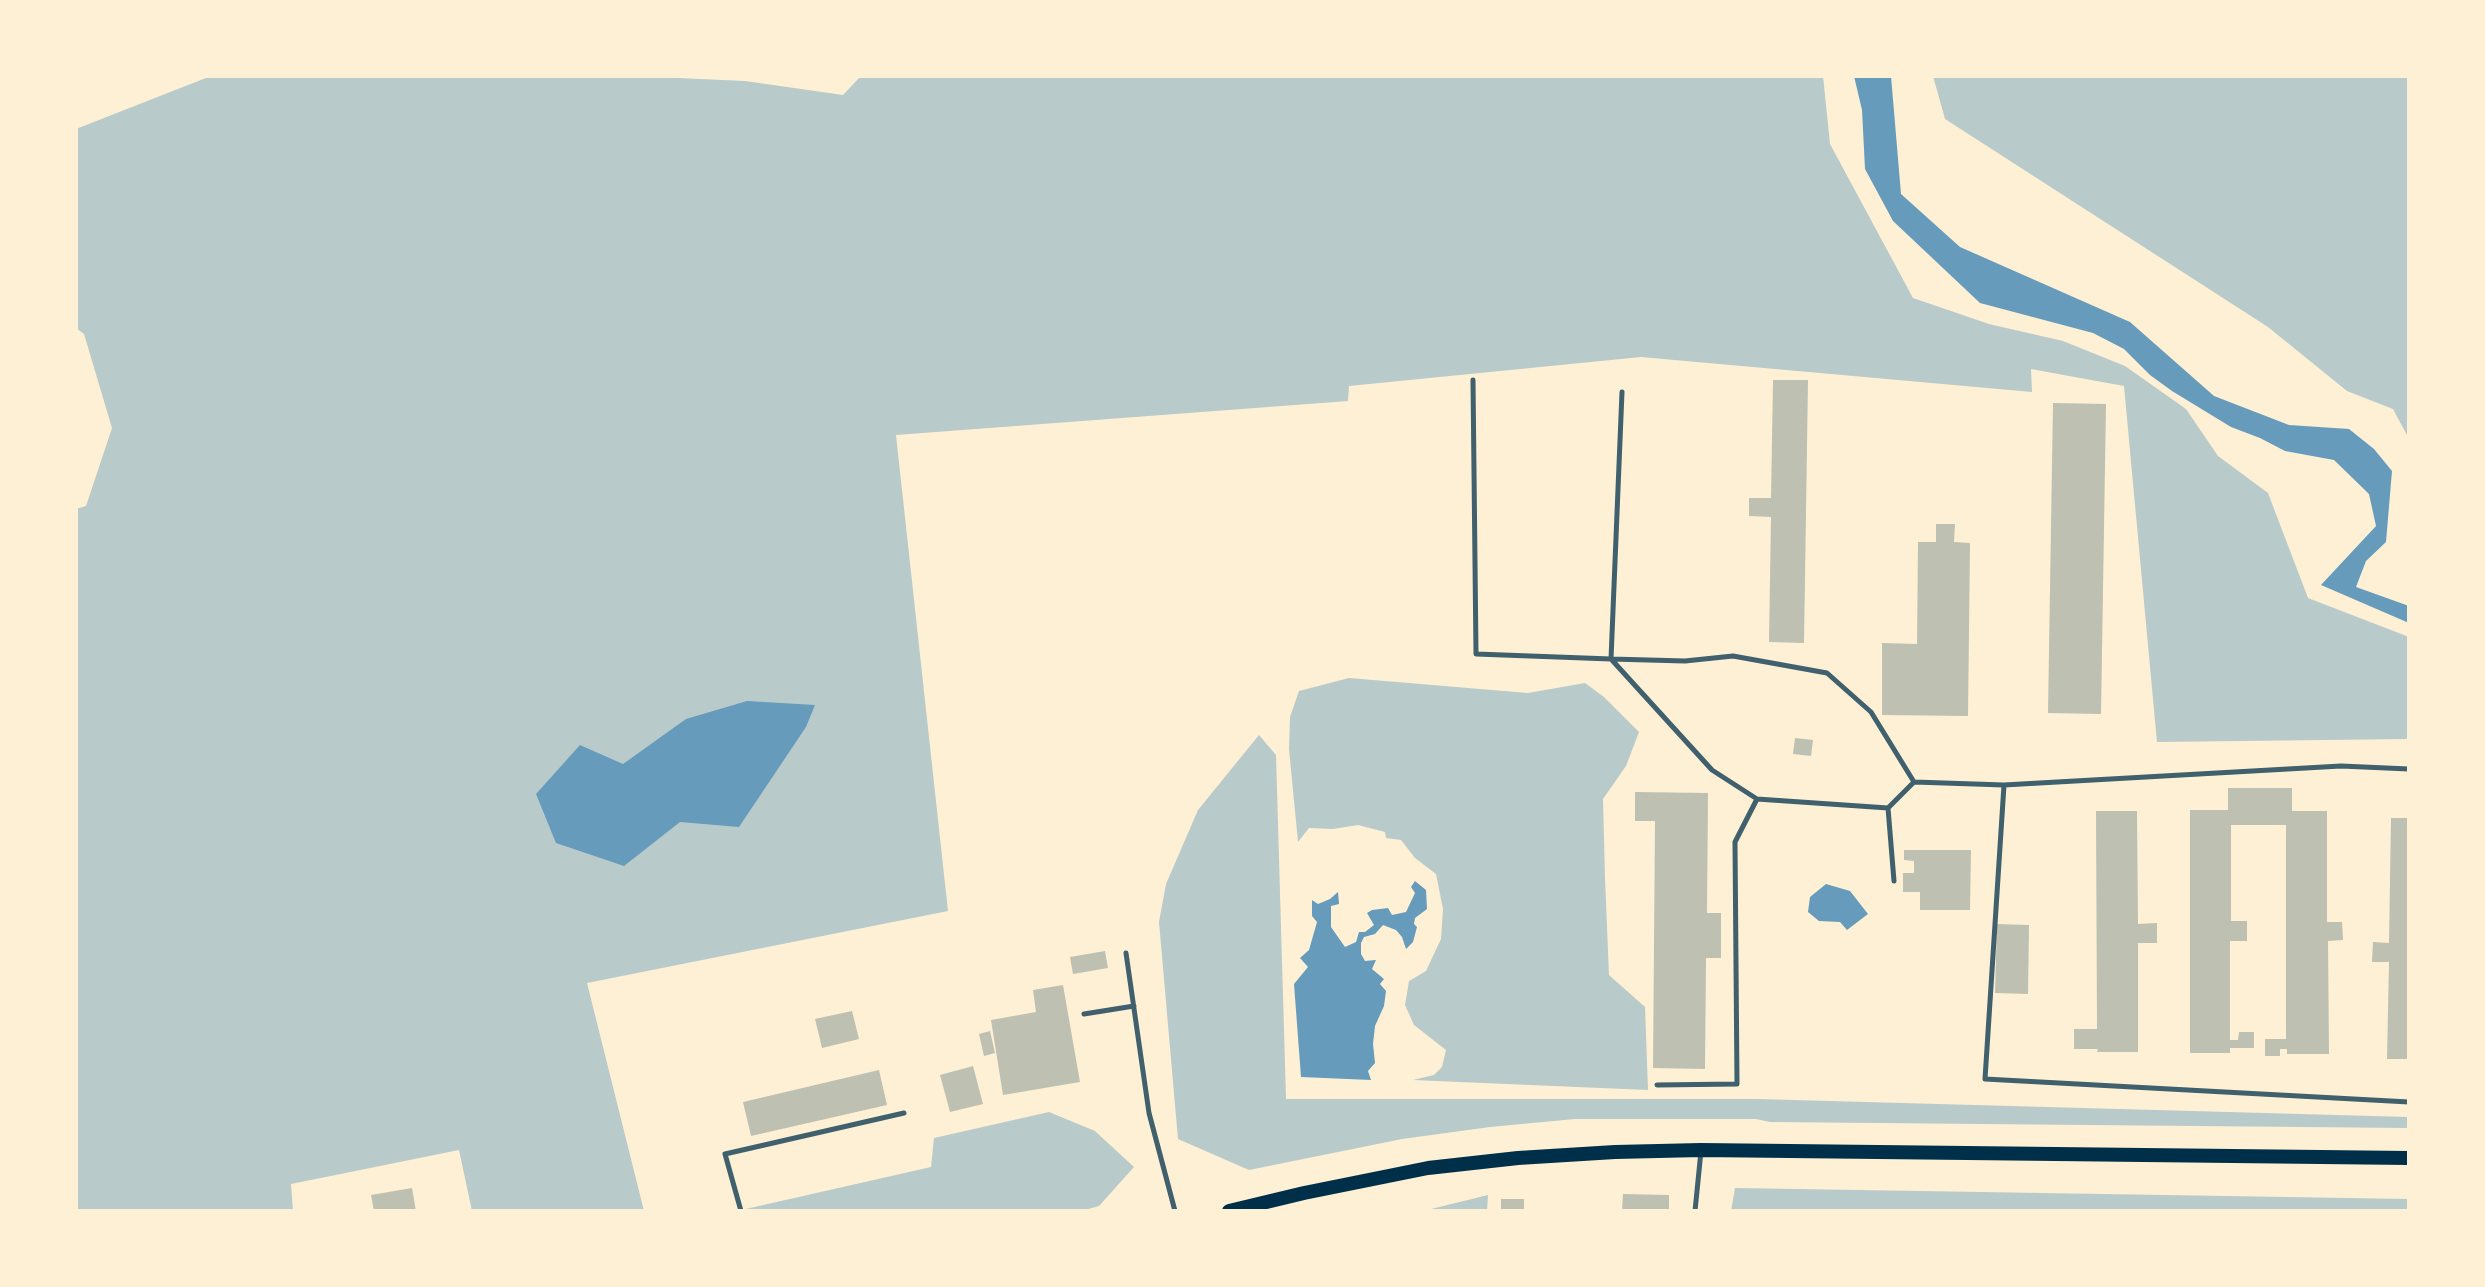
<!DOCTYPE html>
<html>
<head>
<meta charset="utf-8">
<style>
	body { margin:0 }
	#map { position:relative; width:2485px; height:1287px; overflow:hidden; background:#fdf0d5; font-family:Manrope,sans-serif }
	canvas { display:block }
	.frame { position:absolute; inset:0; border:78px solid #fdf0d5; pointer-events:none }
</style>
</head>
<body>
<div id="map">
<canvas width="2485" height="1287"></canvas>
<div class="frame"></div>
</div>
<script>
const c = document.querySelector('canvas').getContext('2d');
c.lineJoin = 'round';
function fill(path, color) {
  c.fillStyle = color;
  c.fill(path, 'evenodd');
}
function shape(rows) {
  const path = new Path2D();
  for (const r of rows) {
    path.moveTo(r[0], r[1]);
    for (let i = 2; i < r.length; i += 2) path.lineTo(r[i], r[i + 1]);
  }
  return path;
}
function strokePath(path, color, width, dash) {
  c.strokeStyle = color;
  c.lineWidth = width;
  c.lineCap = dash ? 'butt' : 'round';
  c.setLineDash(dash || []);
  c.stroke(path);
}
fill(shape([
	[211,76,634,76,745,81,843,95,861,76,1823,76,1830,144,1913,298,1989,324,2063,341,2125,366,2186,409,2218,456,2268,493,2308,598,2409,637,2409,739,2157,742,2124,386,2031,369,2032,392,1641,357,1349,386,1348,401,896,435,948,911,587,983,644,1211,472,1211,459,1150,291,1184,293,1211,76,1211,76,509,86,506,112,428,84,334,76,328,76,129],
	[1933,76,2409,76,2409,439,2393,409,2347,391,2268,327,1945,119],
	[1349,678,1528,693,1585,683,1604,697,1639,732,1626,766,1603,799,1605,878,1609,975,1645,1007,1648,1090,1413,1080,1434,1075,1442,1067,1446,1050,1414,1025,1405,1005,1409,981,1426,971,1441,939,1443,909,1436,874,1415,858,1401,840,1386,838,1385,832,1358,825,1333,829,1309,828,1298,842,1289,749,1290,717,1299,691],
	[1259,735,1276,755,1286,1099,1757,1099,2409,1117,2409,1128,1770,1122,1756,1119,1575,1119,1490,1127,1402,1139,1249,1170,1178,1139,1159,922,1166,884,1198,810],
	[1049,1112,1095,1131,1134,1167,1099,1206,1081,1211,737,1211,931,1167,934,1138],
	[1735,1188,2409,1199,2409,1211,1731,1211],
	[1488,1195,1487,1211,1423,1211]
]), '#b9caca');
fill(shape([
	[1854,76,1891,76,1901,194,1960,247,2130,322,2214,396,2289,425,2349,429,2374,449,2392,471,2386,542,2366,561,2356,587,2409,606,2409,623,2321,585,2376,526,2369,494,2334,460,2285,451,2260,438,2231,427,2172,391,2150,375,2124,349,2093,333,1980,303,1893,221,1865,169,1862,110],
	[747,701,815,705,806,727,739,827,680,822,624,866,556,843,536,794,580,745,623,764,686,719],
	[1415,881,1426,890,1427,909,1415,918,1414,924,1417,927,1413,942,1406,949,1402,937,1396,930,1383,925,1375,934,1364,937,1361,943,1361,954,1365,961,1376,960,1372,969,1384,979,1380,984,1386,991,1384,1006,1375,1026,1373,1044,1375,1063,1368,1071,1371,1080,1301,1077,1294,984,1308,967,1300,958,1309,950,1317,922,1312,916,1312,900,1318,904,1330,899,1338,892,1339,904,1331,906,1331,927,1345,947,1356,942,1359,932,1365,932,1374,925,1367,913,1372,910,1388,908,1392,915,1406,912,1415,893,1411,887],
	[1826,884,1850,891,1868,914,1847,930,1840,922,1819,921,1808,912,1810,897]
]), '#669bbc');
fill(shape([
	[1773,380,1808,380,1804,643,1769,642,1771,517,1749,516,1749,498,1771,498],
	[2053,403,2106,404,2101,714,2048,713],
	[1936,524,1955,524,1954,542,1970,543,1968,716,1882,715,1882,643,1917,644,1918,542,1936,542],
	[1795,738,1813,740,1811,756,1793,754],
	[2228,788,2292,788,2292,811,2327,811,2327,922,2342,922,2343,940,2328,941,2329,1054,2287,1054,2287,1049,2280,1049,2280,1056,2265,1056,2265,1039,2286,1039,2286,825,2231,825,2231,921,2247,921,2247,941,2230,941,2230,1040,2238,1040,2239,1032,2254,1032,2254,1048,2230,1048,2230,1053,2190,1053,2190,810,2228,810],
	[1635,792,1708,793,1707,913,1721,913,1721,958,1706,958,1705,1069,1653,1068,1655,821,1635,821],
	[2096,811,2137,811,2138,924,2157,923,2157,943,2138,943,2138,1052,2097,1052,2098,1049,2074,1049,2074,1029,2097,1029],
	[2391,818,2409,818,2409,1059,2387,1059,2389,962,2372,962,2373,942,2389,943],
	[1904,850,1971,850,1970,910,1920,910,1920,892,1903,892,1903,873,1914,873,1914,861,1904,860],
	[1997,924,2029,925,2028,994,1995,993],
	[1105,951,1108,968,1073,974,1070,957],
	[1063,985,1080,1082,1003,1095,991,1020,1036,1012,1033,990],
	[852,1011,859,1039,822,1048,815,1019],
	[990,1031,995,1053,984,1056,979,1034],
	[973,1066,983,1104,950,1112,940,1075],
	[879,1070,887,1105,751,1136,743,1102],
	[412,1188,416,1211,374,1211,371,1195],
	[1623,1194,1669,1195,1669,1211,1622,1210],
	[1501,1199,1524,1199,1524,1211,1501,1211]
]), '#bec0b2');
strokePath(shape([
	[1473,380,1476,654,1611,659,1712,770,1757,799,1888,808,1914,782],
	[1622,392,1611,659,1685,661,1733,656,1827,673,1871,712,1914,782,2004,785,2341,766,2409,769],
	[2004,785,1985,1079,2409,1102],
	[1888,808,1894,881],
	[1126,953,1149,1113,1175,1211],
	[1084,1014,1134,1006],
	[1657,1085,1737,1084,1735,842,1757,799],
	[741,1211,725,1154,904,1113],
	[1695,1211,1701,1151]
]), '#3f606c', 5);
strokePath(shape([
	[1229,1211,1304,1193,1428,1168,1518,1158,1615,1152,1701,1150,2409,1158]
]), '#003049', 14);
</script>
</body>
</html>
